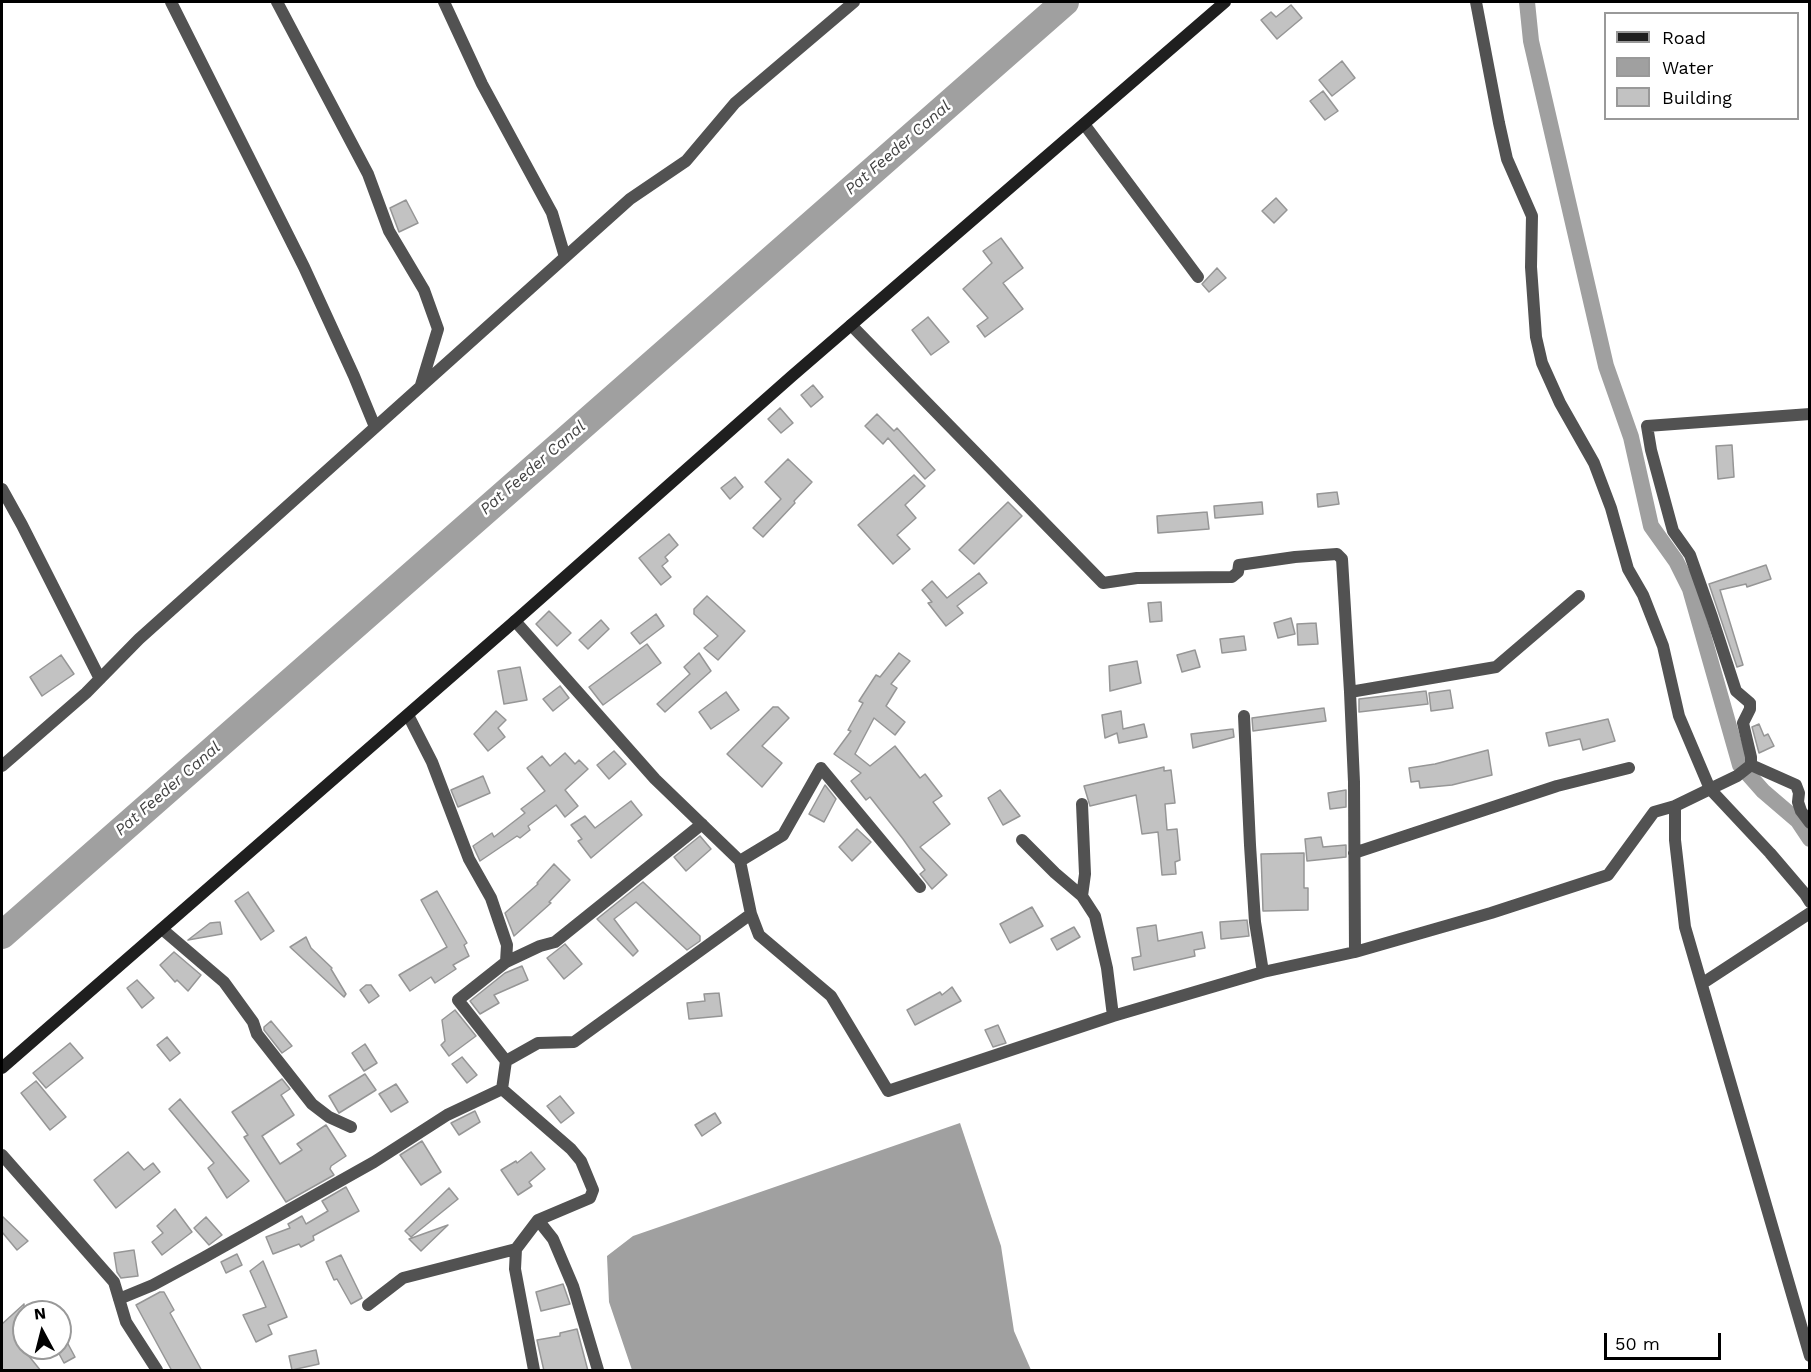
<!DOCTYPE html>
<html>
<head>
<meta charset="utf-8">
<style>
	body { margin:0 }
	#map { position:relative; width:1811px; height:1372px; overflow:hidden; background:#fff; font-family:"Work Sans",sans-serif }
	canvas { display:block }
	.frame { position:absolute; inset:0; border:3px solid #000; pointer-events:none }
	.legend { position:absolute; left:1604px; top:12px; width:195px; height:108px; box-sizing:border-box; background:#fff; border:2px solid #999; margin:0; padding:8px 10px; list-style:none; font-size:18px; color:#000 }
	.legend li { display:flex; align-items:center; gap:12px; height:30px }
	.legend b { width:30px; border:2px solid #999 }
	.north { position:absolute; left:12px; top:1300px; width:60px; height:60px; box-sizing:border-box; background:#fff; border:2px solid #999; border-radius:50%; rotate:353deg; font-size:16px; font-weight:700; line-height:24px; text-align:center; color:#000 }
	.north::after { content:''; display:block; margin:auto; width:21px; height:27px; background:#000; clip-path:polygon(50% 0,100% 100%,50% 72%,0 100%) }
	.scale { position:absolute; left:1604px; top:1333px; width:117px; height:27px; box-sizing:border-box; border:3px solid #000; border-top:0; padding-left:8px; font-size:18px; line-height:21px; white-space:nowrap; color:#000; -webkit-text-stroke:4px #fff; paint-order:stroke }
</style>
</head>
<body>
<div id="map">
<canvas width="1811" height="1372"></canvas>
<div class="frame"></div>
<ul class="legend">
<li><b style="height:8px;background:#1f1f1f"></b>Road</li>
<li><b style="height:16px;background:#a0a0a0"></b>Water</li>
<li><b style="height:16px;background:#c2c2c2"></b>Building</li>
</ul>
<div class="north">N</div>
<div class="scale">50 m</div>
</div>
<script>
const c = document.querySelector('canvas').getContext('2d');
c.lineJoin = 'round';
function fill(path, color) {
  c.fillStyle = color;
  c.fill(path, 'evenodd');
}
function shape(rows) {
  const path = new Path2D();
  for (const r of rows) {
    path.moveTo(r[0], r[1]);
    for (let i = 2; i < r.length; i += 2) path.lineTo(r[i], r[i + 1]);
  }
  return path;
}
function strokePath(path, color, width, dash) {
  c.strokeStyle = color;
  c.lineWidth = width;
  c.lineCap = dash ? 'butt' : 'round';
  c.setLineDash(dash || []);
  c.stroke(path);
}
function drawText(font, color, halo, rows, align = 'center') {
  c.font = font + ' "Work Sans",sans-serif';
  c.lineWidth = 5;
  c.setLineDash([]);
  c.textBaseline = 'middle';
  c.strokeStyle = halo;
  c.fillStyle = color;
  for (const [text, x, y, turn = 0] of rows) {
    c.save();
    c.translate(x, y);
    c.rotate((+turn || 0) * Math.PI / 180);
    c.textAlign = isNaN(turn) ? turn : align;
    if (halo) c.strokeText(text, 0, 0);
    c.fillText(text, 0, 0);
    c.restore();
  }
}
fill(shape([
	[960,1123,1001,1246,1014,1331,1031,1370,632,1370,609,1302,607,1256,633,1236]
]), '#a0a0a0');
strokePath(shape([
	[1527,2,1531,41,1606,366,1631,437,1651,526,1676,561,1690,589,1740,765,1763,791,1798,821,1810,839]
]), '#a0a0a0', 16);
strokePath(shape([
	[2,935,1065,2]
]), '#a0a0a0', 28);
const building = shape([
	[1291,5,1302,18,1277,39,1261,20,1271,12,1276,17,1291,5],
	[1342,61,1355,78,1332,96,1319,80,1342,61],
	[1323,91,1338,111,1325,120,1310,101,1323,91],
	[1276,198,1287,210,1274,223,1262,211,1276,198],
	[406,200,418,223,399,232,390,208,406,200],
	[1001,238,1023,268,1003,283,1023,309,985,337,977,326,988,318,963,289,992,263,983,251,1001,238],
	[1217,268,1226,278,1209,292,1202,284,1217,268],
	[928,317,949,342,931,355,912,330,928,317],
	[813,385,823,397,811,407,801,395,813,385],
	[780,408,793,423,781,433,768,419,780,408],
	[877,414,894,431,897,428,935,470,925,479,888,438,883,444,865,426,877,414],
	[1732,445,1734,477,1718,479,1716,446,1732,445],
	[788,459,812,482,794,501,795,503,763,537,753,528,781,499,765,482,788,459],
	[914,475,925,486,905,505,916,518,897,535,910,549,893,564,858,525,914,475],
	[735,477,743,487,730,499,721,488,735,477],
	[1337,492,1339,504,1318,507,1317,494,1337,492],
	[1008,502,1022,516,974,564,959,550,1008,502],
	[1262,502,1263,514,1215,518,1214,506,1262,502],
	[1207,512,1209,529,1158,533,1157,516,1207,512],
	[669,534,678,545,665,557,668,561,662,566,671,577,661,585,639,558,669,534],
	[1766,565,1771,579,1747,587,1746,584,1720,590,1743,665,1737,667,1709,584,1766,565],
	[979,573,987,583,957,606,963,613,946,626,928,603,932,602,922,590,932,581,947,598,979,573],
	[707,596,745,631,718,660,704,648,718,636,694,614,694,609,707,596],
	[1161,602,1162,621,1150,622,1148,603,1161,602],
	[549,611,571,633,557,646,536,624,549,611],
	[656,614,664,626,640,644,631,633,656,614],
	[1291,618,1295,634,1278,638,1274,623,1291,618],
	[601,620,609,629,588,649,579,640,601,620],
	[1316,623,1318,644,1298,645,1297,624,1316,623],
	[1244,636,1246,650,1222,653,1220,639,1244,636],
	[647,644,661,663,603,705,589,687,647,644],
	[1195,650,1200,667,1182,672,1177,655,1195,650],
	[699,653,711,671,665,712,657,704,690,674,684,667,699,653],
	[899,653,910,661,891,684,897,688,886,706,905,722,895,735,874,718,855,754,870,766,895,746,920,778,925,774,942,796,933,802,950,824,920,847,947,875,932,889,920,874,925,870,903,839,870,797,866,800,851,781,861,773,834,754,851,731,848,730,863,703,859,701,876,675,880,677,899,653],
	[61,655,74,674,42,696,30,677,61,655],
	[1137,661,1141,683,1110,691,1109,666,1137,661],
	[520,667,527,700,504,704,498,671,520,667],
	[560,686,569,698,553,711,543,699,560,686],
	[1450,690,1453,708,1431,711,1429,693,1450,690],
	[1426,691,1428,704,1359,712,1359,699,1426,691],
	[726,692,739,710,711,729,699,712,726,692],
	[773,707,778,707,789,718,762,746,782,763,762,787,727,754,773,707],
	[1324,708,1326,721,1253,731,1252,718,1324,708],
	[496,711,506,720,498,728,505,737,488,751,474,734,496,711],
	[1121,711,1123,729,1144,724,1147,737,1119,743,1117,733,1105,738,1102,715,1121,711],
	[1608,719,1615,741,1583,750,1580,739,1549,746,1546,733,1608,719],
	[1759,724,1764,736,1768,734,1774,746,1759,753,1752,727,1759,724],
	[1233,729,1234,737,1193,748,1191,734,1233,729],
	[1488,750,1492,775,1452,785,1420,788,1419,781,1411,782,1409,768,1435,764,1488,750],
	[614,751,626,764,609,779,597,765,614,751],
	[565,753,575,764,579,760,588,769,565,790,578,806,565,817,556,805,528,826,530,830,520,838,517,836,480,861,473,846,492,833,494,837,525,813,521,809,545,791,527,768,542,756,550,766,565,753],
	[1164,767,1164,771,1171,770,1175,803,1165,804,1167,830,1177,829,1180,860,1175,862,1176,874,1162,875,1158,832,1142,834,1136,795,1090,806,1084,786,1164,767],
	[483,776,490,793,458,807,451,790,483,776],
	[825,785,836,799,824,822,809,814,825,785],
	[1000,790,1020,816,1003,825,988,798,1000,790],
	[1346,790,1346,807,1330,809,1328,793,1346,790],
	[631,801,642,815,591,858,578,841,582,839,571,825,585,816,595,828,631,801],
	[857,829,871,842,852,861,839,847,857,829],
	[700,836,711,849,686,871,674,857,700,836],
	[1321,837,1323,847,1346,845,1346,857,1307,861,1305,839,1321,837],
	[1304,853,1304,888,1308,888,1308,910,1263,911,1261,854,1304,853],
	[554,864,570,880,549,902,551,903,514,936,505,913,538,884,537,883,554,864],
	[643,882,700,936,700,941,687,950,636,902,614,919,638,951,633,956,597,919,643,882],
	[437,891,467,943,464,945,469,956,453,965,456,969,435,983,431,977,410,991,399,975,447,947,421,900,437,891],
	[248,892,274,931,261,940,235,901,248,892],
	[1032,907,1043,926,1010,943,1000,924,1032,907],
	[1247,920,1249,936,1221,939,1220,922,1247,920],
	[220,922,222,934,188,940,210,923,220,922],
	[1156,925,1158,941,1202,932,1205,948,1194,950,1195,956,1134,970,1132,958,1141,956,1137,928,1156,925],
	[1074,927,1080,937,1057,950,1051,939,1074,927],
	[306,937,311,948,332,968,331,969,346,994,344,997,290,947,306,937],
	[565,944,582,964,564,979,547,958,565,944],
	[174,952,201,975,188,991,177,980,175,982,160,965,174,952],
	[522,966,528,980,494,995,499,1003,480,1014,470,1001,505,973,522,966],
	[137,980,154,998,142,1008,127,988,137,980],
	[366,985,371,985,379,996,369,1003,360,990,366,985],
	[952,987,961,1001,915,1025,907,1010,940,992,942,995,952,987],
	[719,993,722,1016,689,1019,687,1003,705,1001,704,994,719,993],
	[455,1010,476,1036,449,1056,441,1045,445,1041,442,1020,455,1010],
	[271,1021,292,1046,282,1053,264,1030,264,1027,271,1021],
	[998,1025,1006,1043,993,1047,985,1030,998,1025],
	[167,1037,180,1053,170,1061,157,1045,167,1037],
	[70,1043,83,1058,46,1088,33,1073,70,1043],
	[365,1044,377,1063,364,1071,352,1053,365,1044],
	[462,1057,477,1075,467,1083,452,1064,462,1057],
	[365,1074,376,1090,339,1113,329,1096,365,1074],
	[282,1079,290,1089,281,1095,294,1115,262,1136,280,1164,302,1150,297,1144,326,1125,346,1156,331,1166,330,1169,334,1175,286,1202,244,1137,248,1135,232,1112,282,1079],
	[36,1081,66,1117,50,1130,21,1093,36,1081],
	[396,1084,408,1102,391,1112,379,1094,396,1084],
	[560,1096,574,1113,561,1123,547,1106,560,1096],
	[180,1099,249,1181,227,1198,208,1168,214,1163,169,1109,180,1099],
	[475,1111,480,1122,459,1135,451,1123,475,1111],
	[715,1113,721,1123,702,1136,695,1125,715,1113],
	[422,1141,441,1172,421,1185,400,1155,422,1141],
	[128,1152,144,1170,153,1163,160,1172,116,1208,94,1180,128,1152],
	[531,1152,545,1169,529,1182,532,1186,518,1195,501,1170,516,1161,517,1163,531,1152],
	[346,1187,359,1211,313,1236,314,1240,301,1247,299,1244,273,1254,266,1237,290,1228,288,1224,302,1216,306,1224,328,1211,322,1201,346,1187],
	[449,1188,458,1199,411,1237,405,1231,449,1188],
	[175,1209,192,1232,162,1255,152,1242,163,1233,157,1226,175,1209],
	[2,1216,28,1241,17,1250,2,1232,2,1216],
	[206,1217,222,1235,209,1245,194,1228,206,1217],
	[448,1225,421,1251,409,1239,448,1225],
	[134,1250,138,1276,121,1278,117,1272,114,1253,134,1250],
	[237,1254,242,1265,226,1273,221,1262,237,1254],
	[341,1255,362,1298,351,1304,337,1279,334,1280,326,1262,341,1255],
	[263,1261,287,1317,268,1325,272,1334,256,1342,243,1315,266,1307,250,1271,263,1261],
	[563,1284,570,1304,541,1311,536,1292,563,1284],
	[160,1292,164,1292,174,1310,170,1313,202,1371,172,1371,136,1305,160,1292],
	[24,1304,24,1350,41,1371,2,1371,2,1324,24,1304],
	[577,1329,588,1371,544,1371,537,1340,560,1336,560,1333,577,1329],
	[67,1342,75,1357,64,1363,56,1348,60,1348,60,1345,67,1342],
	[316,1350,319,1364,292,1370,289,1356,316,1350]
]);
fill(building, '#c2c2c2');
strokePath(building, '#969696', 1.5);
strokePath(shape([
	[171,2,304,267,354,376,375,427],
	[277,2,368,174,389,231,424,290,438,329,421,385],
	[444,2,482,84,552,213,565,257],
	[1476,2,1499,123,1507,159,1532,216,1531,267,1536,337,1542,363,1560,403,1594,463,1611,508,1628,569,1643,595,1663,646,1679,716,1710,789,1675,806,1675,840,1685,927,1810,1356],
	[1084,124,1198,277],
	[851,325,1103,583,1137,578,1232,577,1238,572,1239,565,1295,557,1337,554,1342,559,1350,692],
	[2,489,22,525,100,679],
	[515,621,655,779,740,861,783,835,821,768,920,887],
	[408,715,432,762,469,859,491,898,507,945,506,962,458,1000,506,1061,502,1089],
	[1244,716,1250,845,1255,922,1263,972],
	[1751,765,1751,757,1743,723,1750,709,1750,703,1736,691,1712,617,1690,555,1673,531,1651,450,1647,426,1810,414],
	[1751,765,1737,776,1710,789,1770,853,1805,894,1810,902],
	[1751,765,1796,785,1799,793,1798,802,1801,811,1810,823],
	[2,766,86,693,139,639,630,199,686,161,735,103,854,2],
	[1082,804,1085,874,1082,896,1095,916,1107,968,1113,1016],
	[1022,840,1055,873,1082,896],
	[1354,853,1557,786,1629,768],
	[740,861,751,914,759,935,831,996,888,1091,1113,1016,1263,972,1355,952,1354,782,1350,692,1496,667,1579,596],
	[162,929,224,982,253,1022,257,1034,312,1104,329,1117,351,1127],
	[1355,952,1491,913,1608,875,1654,812,1675,806],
	[506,962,540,946,555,942,702,824],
	[1703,983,1810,913],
	[506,1061,538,1043,574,1042,751,914],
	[502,1089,571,1149,581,1161,593,1190,590,1198,538,1220,516,1249,515,1269,534,1370],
	[2,1155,114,1282,126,1322,157,1370],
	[538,1220,553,1239,573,1286,598,1370],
	[119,1299,153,1285,203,1258,374,1162,447,1115,502,1089],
	[368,1305,403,1278,516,1249]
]), '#525252', 12);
strokePath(shape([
	[2,1068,515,621,792,376,1225,2]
]), '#1f1f1f', 12);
drawText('italic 16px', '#414141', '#fff', [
	["Pat Feeder Canal",898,148,-41],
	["Pat Feeder Canal",533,468,-41],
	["Pat Feeder Canal",168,789,-41]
]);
</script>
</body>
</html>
